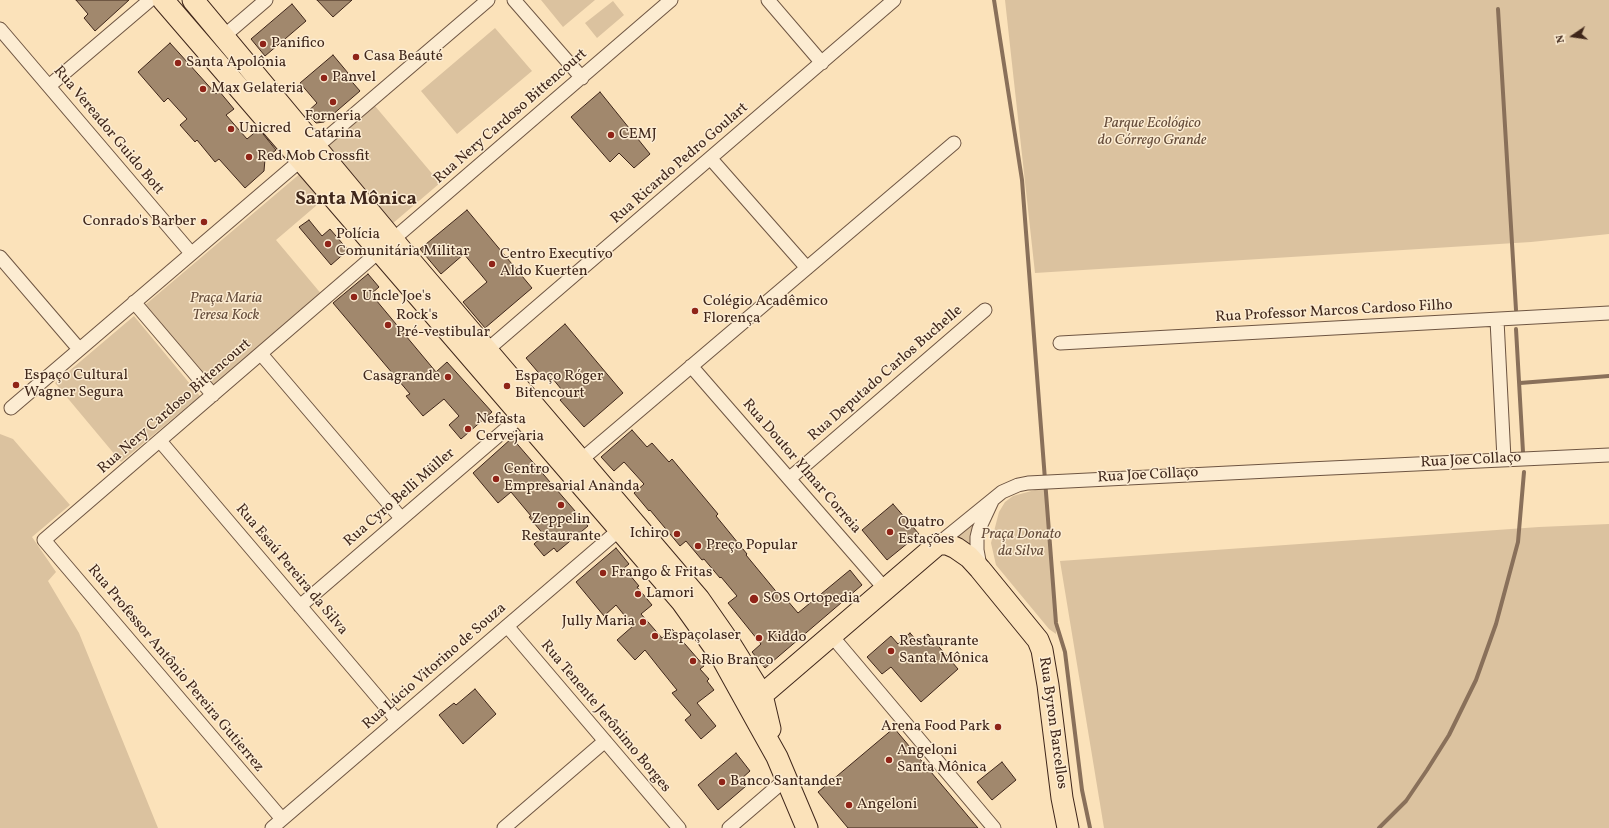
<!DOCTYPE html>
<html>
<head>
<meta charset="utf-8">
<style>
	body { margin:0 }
	#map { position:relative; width:1609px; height:828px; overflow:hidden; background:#fbe2ba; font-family:Vollkorn,serif }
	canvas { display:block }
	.north { position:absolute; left:1553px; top:16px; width:40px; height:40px; -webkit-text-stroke:3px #fcecd2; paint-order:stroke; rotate:257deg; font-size:11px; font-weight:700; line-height:16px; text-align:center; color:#3f261a }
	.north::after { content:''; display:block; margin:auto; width:14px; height:18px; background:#3f261a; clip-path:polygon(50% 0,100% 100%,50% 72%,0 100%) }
</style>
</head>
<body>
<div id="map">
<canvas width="1609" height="828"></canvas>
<div class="north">N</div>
</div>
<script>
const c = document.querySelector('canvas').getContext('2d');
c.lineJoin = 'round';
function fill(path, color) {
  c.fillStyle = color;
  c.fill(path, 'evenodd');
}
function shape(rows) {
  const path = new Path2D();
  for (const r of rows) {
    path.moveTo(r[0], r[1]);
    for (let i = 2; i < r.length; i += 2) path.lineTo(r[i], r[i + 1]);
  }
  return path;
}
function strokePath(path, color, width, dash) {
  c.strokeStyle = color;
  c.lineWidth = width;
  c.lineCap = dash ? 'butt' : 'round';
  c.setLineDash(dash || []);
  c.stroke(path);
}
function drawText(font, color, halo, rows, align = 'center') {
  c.font = font + ' Vollkorn,serif';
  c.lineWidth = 3;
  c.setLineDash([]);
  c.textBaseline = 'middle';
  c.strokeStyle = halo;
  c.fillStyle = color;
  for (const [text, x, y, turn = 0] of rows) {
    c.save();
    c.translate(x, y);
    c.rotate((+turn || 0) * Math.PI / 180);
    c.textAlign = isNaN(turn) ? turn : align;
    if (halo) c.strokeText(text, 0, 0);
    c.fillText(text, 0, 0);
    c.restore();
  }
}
fill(shape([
	[541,0,595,0,563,27],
	[1005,0,1609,0,1609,234,1531,242,1035,273],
	[613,1,624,15,597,38,585,23],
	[495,28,532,71,457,134,421,91],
	[375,106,440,183,392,224,327,146],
	[302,172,324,199,276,240,323,296,215,388,145,305],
	[134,316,200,396,121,462,55,383],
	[0,434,13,439,70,505,32,537,56,572,48,581,79,633,158,828,0,828],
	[1046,487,1056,623,1056,634,1049,629,996,565,991,543,999,512,1005,502,1013,496],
	[978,516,974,555,951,540],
	[1609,524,1609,828,1104,828,1060,561,1539,527]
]), '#dbc29f');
strokePath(shape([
	[994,0,1022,180,1056,623,1065,652,1082,790,1090,828],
	[1498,9,1516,310],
	[1516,329,1523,452],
	[1520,383,1609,376],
	[1379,828,1406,801,1427,770,1449,735,1476,680,1496,624,1518,542,1524,472]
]), '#89705a', 4);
const building = shape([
	[76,0,129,0,95,31,84,18,88,14,76,0],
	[317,0,352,0,333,17,317,0],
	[292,4,306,21,265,56,251,39,292,4],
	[170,43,216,94,219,91,234,109,226,115,247,139,259,129,276,150,265,159,264,171,245,188,219,159,215,162,197,140,195,142,180,125,187,119,168,98,164,102,138,72,170,43],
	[333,55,348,73,346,75,360,91,324,122,316,123,306,113,317,103,300,83,333,55],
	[600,92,650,154,634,168,619,153,610,162,571,117,600,92],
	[467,210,532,288,485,328,463,302,487,282,464,254,441,274,420,249,467,210],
	[309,220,322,236,330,229,348,250,331,265,299,227,309,220],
	[368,274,379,287,371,294,436,372,447,362,492,412,461,439,449,425,459,416,444,399,423,416,406,396,410,394,333,303,368,274],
	[565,324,623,393,584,427,560,400,566,395,548,373,543,378,526,358,565,324],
	[632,430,647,447,652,443,669,462,672,459,718,514,716,516,747,554,746,555,779,595,781,593,798,613,850,570,862,585,765,668,752,652,761,644,728,603,737,596,721,577,720,578,704,559,702,560,686,541,680,546,650,510,649,511,634,493,644,484,624,462,614,471,601,457,632,430],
	[512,438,588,526,557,552,554,548,544,556,534,544,544,535,529,517,531,516,511,492,498,503,473,473,512,438],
	[893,504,919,534,887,560,862,530,893,504],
	[616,548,629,564,624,568,639,586,637,587,652,605,641,614,662,638,672,629,704,666,700,669,709,679,707,681,714,690,697,703,716,726,701,739,685,720,691,715,672,693,677,690,660,669,645,650,635,660,617,640,633,626,616,605,604,616,576,582,616,548],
	[910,633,918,642,928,634,958,669,921,702,891,667,882,674,867,657,891,636,898,644,910,633],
	[475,689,496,714,463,744,439,715,454,703,456,705,475,689],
	[894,728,978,828,848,828,818,792,894,728],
	[736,753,750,771,740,780,746,786,718,810,698,785,736,753],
	[1002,762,1016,780,992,800,977,782,1002,762]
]);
fill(building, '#a1886d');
strokePath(building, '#3f261a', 1);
const street = shape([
	[514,0,582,78],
	[768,0,822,63],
	[0,29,191,253],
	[224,36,266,0],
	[49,86,150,0],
	[711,159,807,268],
	[0,257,79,349],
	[134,302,213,395],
	[1497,320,1504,459],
	[1060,343,1609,313],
	[487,350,894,0],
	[261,354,401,518],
	[691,366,885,589],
	[11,408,488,0],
	[160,441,397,720],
	[581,460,954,143],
	[790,478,985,310],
	[938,544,1002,492,1018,485,1028,483,1309,469,1609,455],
	[980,566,977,550,977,537,979,529,992,501],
	[300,606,521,416],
	[507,626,679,828],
	[831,635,994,828],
	[282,819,44,540,671,0],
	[272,828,619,530],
	[504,828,605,741],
	[729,828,786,779]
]);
const primary = shape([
	[163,0,682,602,722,658,758,723,777,757,807,828],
	[193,0,403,252,699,599,729,642,762,695,770,729],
	[762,695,938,544,947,544,956,548,969,557,980,569,1038,640,1042,650,1048,685,1062,798,1068,828]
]);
strokePath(street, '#6e5542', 15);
strokePath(primary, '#3f261a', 23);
strokePath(street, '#fcecd2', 13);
strokePath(primary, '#fbe2ba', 21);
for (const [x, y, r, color] of [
	[263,44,4,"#8f2418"],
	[356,57,4,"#8f2418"],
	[178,63,4,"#8f2418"],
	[324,78,4,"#8f2418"],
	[203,89,4,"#8f2418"],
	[333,102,4,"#8f2418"],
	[231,129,4,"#8f2418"],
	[611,135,4,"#8f2418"],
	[249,157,4,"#8f2418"],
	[204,222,4,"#8f2418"],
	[328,244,4,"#8f2418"],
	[492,264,4,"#8f2418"],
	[354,297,4,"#8f2418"],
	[695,311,4,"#8f2418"],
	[388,325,4,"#8f2418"],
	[448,377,4,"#8f2418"],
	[16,385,4,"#8f2418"],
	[507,386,4,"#8f2418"],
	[468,429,4,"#8f2418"],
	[496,479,4,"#8f2418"],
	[561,505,4,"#8f2418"],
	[890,532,4,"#8f2418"],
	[677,534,4,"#8f2418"],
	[698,546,4,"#8f2418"],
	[603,573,4,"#8f2418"],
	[638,594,4,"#8f2418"],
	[754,599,5,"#8f2418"],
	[643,622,4,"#8f2418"],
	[655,636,4,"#8f2418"],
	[759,638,4,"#8f2418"],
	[891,651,4,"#8f2418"],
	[693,661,4,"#8f2418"],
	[998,727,4,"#8f2418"],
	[889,760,4,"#8f2418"],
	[722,782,4,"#8f2418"],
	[849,805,4,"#8f2418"]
]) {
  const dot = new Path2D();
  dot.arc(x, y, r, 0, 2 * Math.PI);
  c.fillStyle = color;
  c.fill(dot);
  strokePath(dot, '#fcecd2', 1.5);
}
drawText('15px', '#3f261a', '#fcecd2', [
	["Panifico",271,44],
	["Casa Beauté",364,57],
	["Santa Apolônia",186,63],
	["Panvel",332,78],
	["Max Gelateria",211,89],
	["Forneria",333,117,"center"],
	["Catarina",333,134,"center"],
	["Unicred",239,129],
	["CEMJ",619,135],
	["Red Mob Crossfit",257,157],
	["Conrado's Barber",196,222,"right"],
	["Polícia",336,235],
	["Comunitária Militar",336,252],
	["Centro Executivo",500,255],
	["Aldo Kuerten",500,272],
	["Uncle Joe's",362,297],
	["Colégio Acadêmico",703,302],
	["Florença",703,319],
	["Rock's",396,316],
	["Pré-vestibular",396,333],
	["Espaço Cultural",24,376],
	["Wagner Segura",24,393],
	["Casagrande",440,377,"right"],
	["Espaço Róger",515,377],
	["Bitencourt",515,394],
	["Nefasta",476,420],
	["Cervejaria",476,437],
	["Centro",504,470],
	["Empresarial Ananda",504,487],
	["Zeppelin",561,520,"center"],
	["Restaurante",561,537,"center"],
	["Quatro",898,523],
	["Estações",898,540],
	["Ichiro",669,534,"right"],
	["Preço Popular",706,546],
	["Frango & Fritas",611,573],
	["Lamori",646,594],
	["SOS Ortopedia",763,599],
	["Jully Maria",635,622,"right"],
	["Espaçolaser",663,636],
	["Kiddo",767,638],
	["Restaurante",899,642],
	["Santa Mônica",899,659],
	["Rio Branco",701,661],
	["Arena Food Park",990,727,"right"],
	["Angeloni",897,751],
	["Santa Mônica",897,768],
	["Banco Santander",730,782],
	["Angeloni",857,805]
], 'left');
drawText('15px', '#3f261a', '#fcecd2', [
	["Rua Nery Cardoso Bittencourt",511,117,-41],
	["Rua Vereador Guido Bott",108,131,50],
	["Rua Ricardo Pedro Goulart",680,164,-41],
	["Rua Professor Marcos Cardoso Filho",1334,312,-3],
	["Rua Deputado Carlos Buchelle",886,374,-41],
	["Rua Nery Cardoso Bittencourt",175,407,-41],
	["Rua Joe Collaço",1471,461,-3],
	["Rua Doutor Ylmar Correia",801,467,49],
	["Rua Joe Collaço",1148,476,-3],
	["Rua Cyro Belli Müller",400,498,-41],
	["Rua Esaú Pereira da Silva",291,570,50],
	["Rua Lúcio Vitorino de Souza",435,667,-41],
	["Rua Professor Antônio Pereira Gutierrez",175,669,50],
	["Rua Tenente Jerônimo Borges",605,717,50],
	["Rua Byron Barcellos",1052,723,82]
]);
drawText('italic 15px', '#664d3b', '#fcecd2', [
	["Parque Ecológico",1152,124],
	["do Córrego Grande",1152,141],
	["Praça Maria",226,299],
	["Teresa Kock",226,316],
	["Praça Donato",1021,535],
	["da Silva",1021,552]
]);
drawText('bold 19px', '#3f261a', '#fcecd2', [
	["Santa Mônica",356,201]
]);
</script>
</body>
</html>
